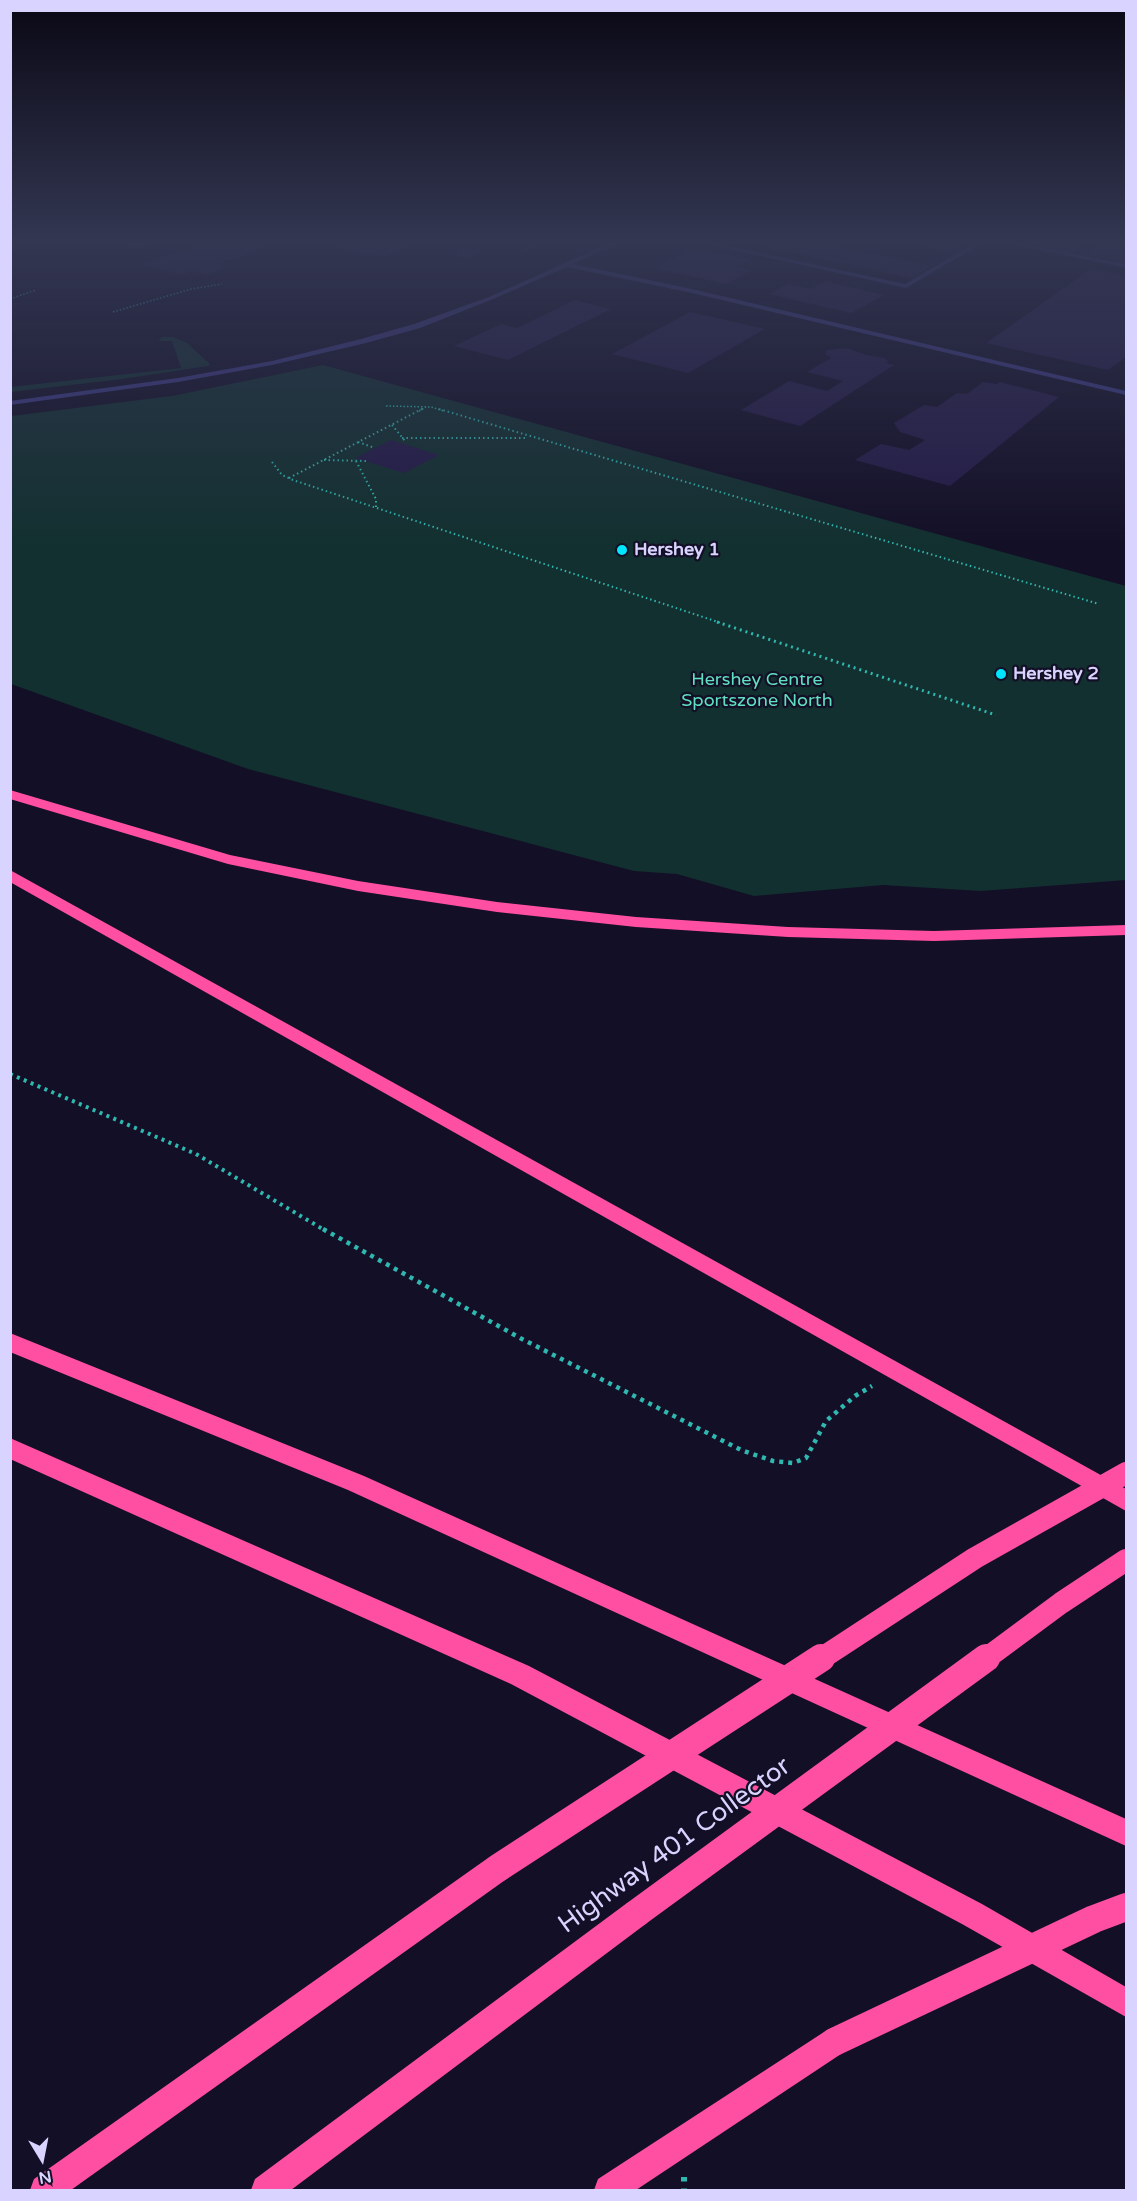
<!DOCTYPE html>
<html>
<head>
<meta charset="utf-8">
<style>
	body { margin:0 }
	#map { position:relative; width:1137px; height:2201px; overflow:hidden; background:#130f26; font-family:"Varela Round",sans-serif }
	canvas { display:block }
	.frame { position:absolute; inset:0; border:12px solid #d9d4ff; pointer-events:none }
	.north { position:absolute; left:12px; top:2129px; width:60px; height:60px; -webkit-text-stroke:4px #130f26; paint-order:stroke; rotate:170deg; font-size:16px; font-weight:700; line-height:24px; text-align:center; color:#d9d4ff }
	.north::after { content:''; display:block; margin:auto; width:21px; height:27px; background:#d9d4ff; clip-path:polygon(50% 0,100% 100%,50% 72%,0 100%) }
</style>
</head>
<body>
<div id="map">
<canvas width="1137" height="2201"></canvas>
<div class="frame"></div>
<div class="north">N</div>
</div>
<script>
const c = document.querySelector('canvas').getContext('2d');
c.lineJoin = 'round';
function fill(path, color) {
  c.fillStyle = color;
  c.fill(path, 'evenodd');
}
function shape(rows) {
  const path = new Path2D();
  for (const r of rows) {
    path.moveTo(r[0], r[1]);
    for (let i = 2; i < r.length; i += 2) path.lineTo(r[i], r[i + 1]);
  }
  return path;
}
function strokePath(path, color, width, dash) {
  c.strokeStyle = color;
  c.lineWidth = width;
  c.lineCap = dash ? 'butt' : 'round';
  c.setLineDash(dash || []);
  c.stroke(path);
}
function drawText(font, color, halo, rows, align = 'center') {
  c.font = font + ' "Varela Round",sans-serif';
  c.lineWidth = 4.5;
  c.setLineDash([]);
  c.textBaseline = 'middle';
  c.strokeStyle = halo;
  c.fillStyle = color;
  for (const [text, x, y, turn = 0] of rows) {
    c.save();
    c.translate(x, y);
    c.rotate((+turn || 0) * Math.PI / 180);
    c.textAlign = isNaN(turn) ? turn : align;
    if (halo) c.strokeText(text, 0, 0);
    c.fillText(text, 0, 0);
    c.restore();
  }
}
fill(shape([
	[162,337,173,337,187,343,210,364,208,366,122,379,11,392,11,387,181,368,172,341,160,341,159,340],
	[323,365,1126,586,1126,880,981,891,883,885,754,896,677,874,634,871,248,769,11,684,11,416,172,396]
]), '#12302f');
fill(shape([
	[221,242,241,242,264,247,232,260,228,259,216,263,228,266,208,275,192,271,182,275,141,264,203,243,212,245],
	[333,242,391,242,409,246,384,256,374,254,369,256,326,245],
	[743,242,814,242,932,266,912,278],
	[904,242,967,242,949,252],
	[1022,242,1078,242,1082,245,1071,253],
	[1126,244,1126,263,1084,255,1098,246],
	[694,248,751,260,738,267,753,270,726,284,653,268],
	[465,249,480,252,467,258,453,254],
	[1091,269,1126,276,1126,357,1108,370,986,343],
	[825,281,884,295,851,313,769,294,788,284,811,289],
	[575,300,611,309,508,360,454,346,501,324,517,328],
	[690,312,765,329,688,373,612,354],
	[847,348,866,355,884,358,889,361,886,363,894,365,800,426,741,410,789,381,827,391,843,381,807,372,831,358,825,354,827,350],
	[983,382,997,384,1000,382,1059,397,950,486,855,460,881,444,909,450,925,440,900,432,894,423,924,405,937,407,957,393,967,394],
	[391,440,439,455,404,473,355,458]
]), '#241b47');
strokePath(shape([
	[524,250,543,242],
	[10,299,36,290],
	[113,312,191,289,222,284],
	[386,406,431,407,444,411],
	[419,411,426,407]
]), '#2fb8b0', 1.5, [1.5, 2]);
strokePath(shape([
	[439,409,1099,604],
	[392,425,405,441],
	[402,438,527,438],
	[358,442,375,448],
	[324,460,366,461],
	[356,461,376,499,376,508],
	[272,462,282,475,293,480,721,623],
	[289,478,422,409]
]), '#2fb8b0', 2, [1.5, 3]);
strokePath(shape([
	[717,622,996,715]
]), '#2fb8b0', 3, [2, 4]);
strokePath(shape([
	[10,1074,196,1154,326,1231]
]), '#2fb8b0', 4, [3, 4.5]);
strokePath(shape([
	[323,1229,522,1339,741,1450,773,1461,793,1463,806,1458,826,1421,855,1396,872,1386]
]), '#2fb8b0', 4.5, [4, 5]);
strokePath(shape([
	[684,2177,684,2190]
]), '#2fb8b0', 6, [4.5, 7]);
fill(shape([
	[108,242,138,243,171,242,138,247,108,242],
	[697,242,710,242,905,284,976,242,984,242,906,288,697,242],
	[1001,242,1014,242,1126,264,1126,268,1001,242]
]), '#3d3a85');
fill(shape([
	[612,242,621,242,573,264,692,289,1126,391,1126,395,692,293,567,267,493,299,420,328,366,343,272,365,178,382,10,405,10,401,178,378,272,361,361,339,414,324,489,297,612,242]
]), '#3d3a85');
fill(shape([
	[10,790,230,855,358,881,497,902,636,917,788,927,934,931,1126,925,1126,935,934,941,788,937,636,927,497,912,358,891,228,864,10,799,10,790],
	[10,870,1126,1489,1126,1511,10,882,10,870],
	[10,1333,364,1476,1126,1819,1126,1846,348,1490,10,1352,10,1333],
	[10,1438,529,1666,982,1904,1126,1987,1126,2017,962,1924,511,1684,10,1459,10,1438],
	[498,1854,508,1858,512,1868,508,1878,71,2190,30,2190,34,2179,488,1858,498,1854],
	[637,1899,647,1903,651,1913,647,1923,291,2190,251,2190,255,2179,627,1903,637,1899],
	[834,2027,844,2032,849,2042,844,2052,636,2190,594,2190,598,2179,824,2032,834,2027]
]), '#ff4fa3');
strokePath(shape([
	[819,1660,975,1558,1126,1473],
	[984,1660,1061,1603,1126,1560]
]), '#ff4fa3', 22);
strokePath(shape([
	[498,1868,821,1658],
	[637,1913,986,1658],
	[834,2042,1094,1919,1126,1907]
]), '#ff4fa3', 28);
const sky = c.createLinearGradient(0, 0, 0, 550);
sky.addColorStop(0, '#0a0815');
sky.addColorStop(0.44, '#333752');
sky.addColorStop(1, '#33375200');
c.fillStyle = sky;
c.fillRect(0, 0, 1137, 550);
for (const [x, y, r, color] of [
	[622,550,6,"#00e5ff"],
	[1001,674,6,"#00e5ff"]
]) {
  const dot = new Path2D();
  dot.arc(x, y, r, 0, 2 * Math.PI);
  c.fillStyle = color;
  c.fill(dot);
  strokePath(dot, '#130f26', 2);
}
drawText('bold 18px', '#d9d4ff', '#130f26', [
	["Hershey 1",634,550],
	["Hershey 2",1013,674]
], 'left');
drawText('18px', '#5fe0c0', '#130f26', [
	["Hershey Centre",757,680],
	["Sportszone North",757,701]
]);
drawText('26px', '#d9d4ff', '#130f26', [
	["Highway 401 Collector",675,1846,-36]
]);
</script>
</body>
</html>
